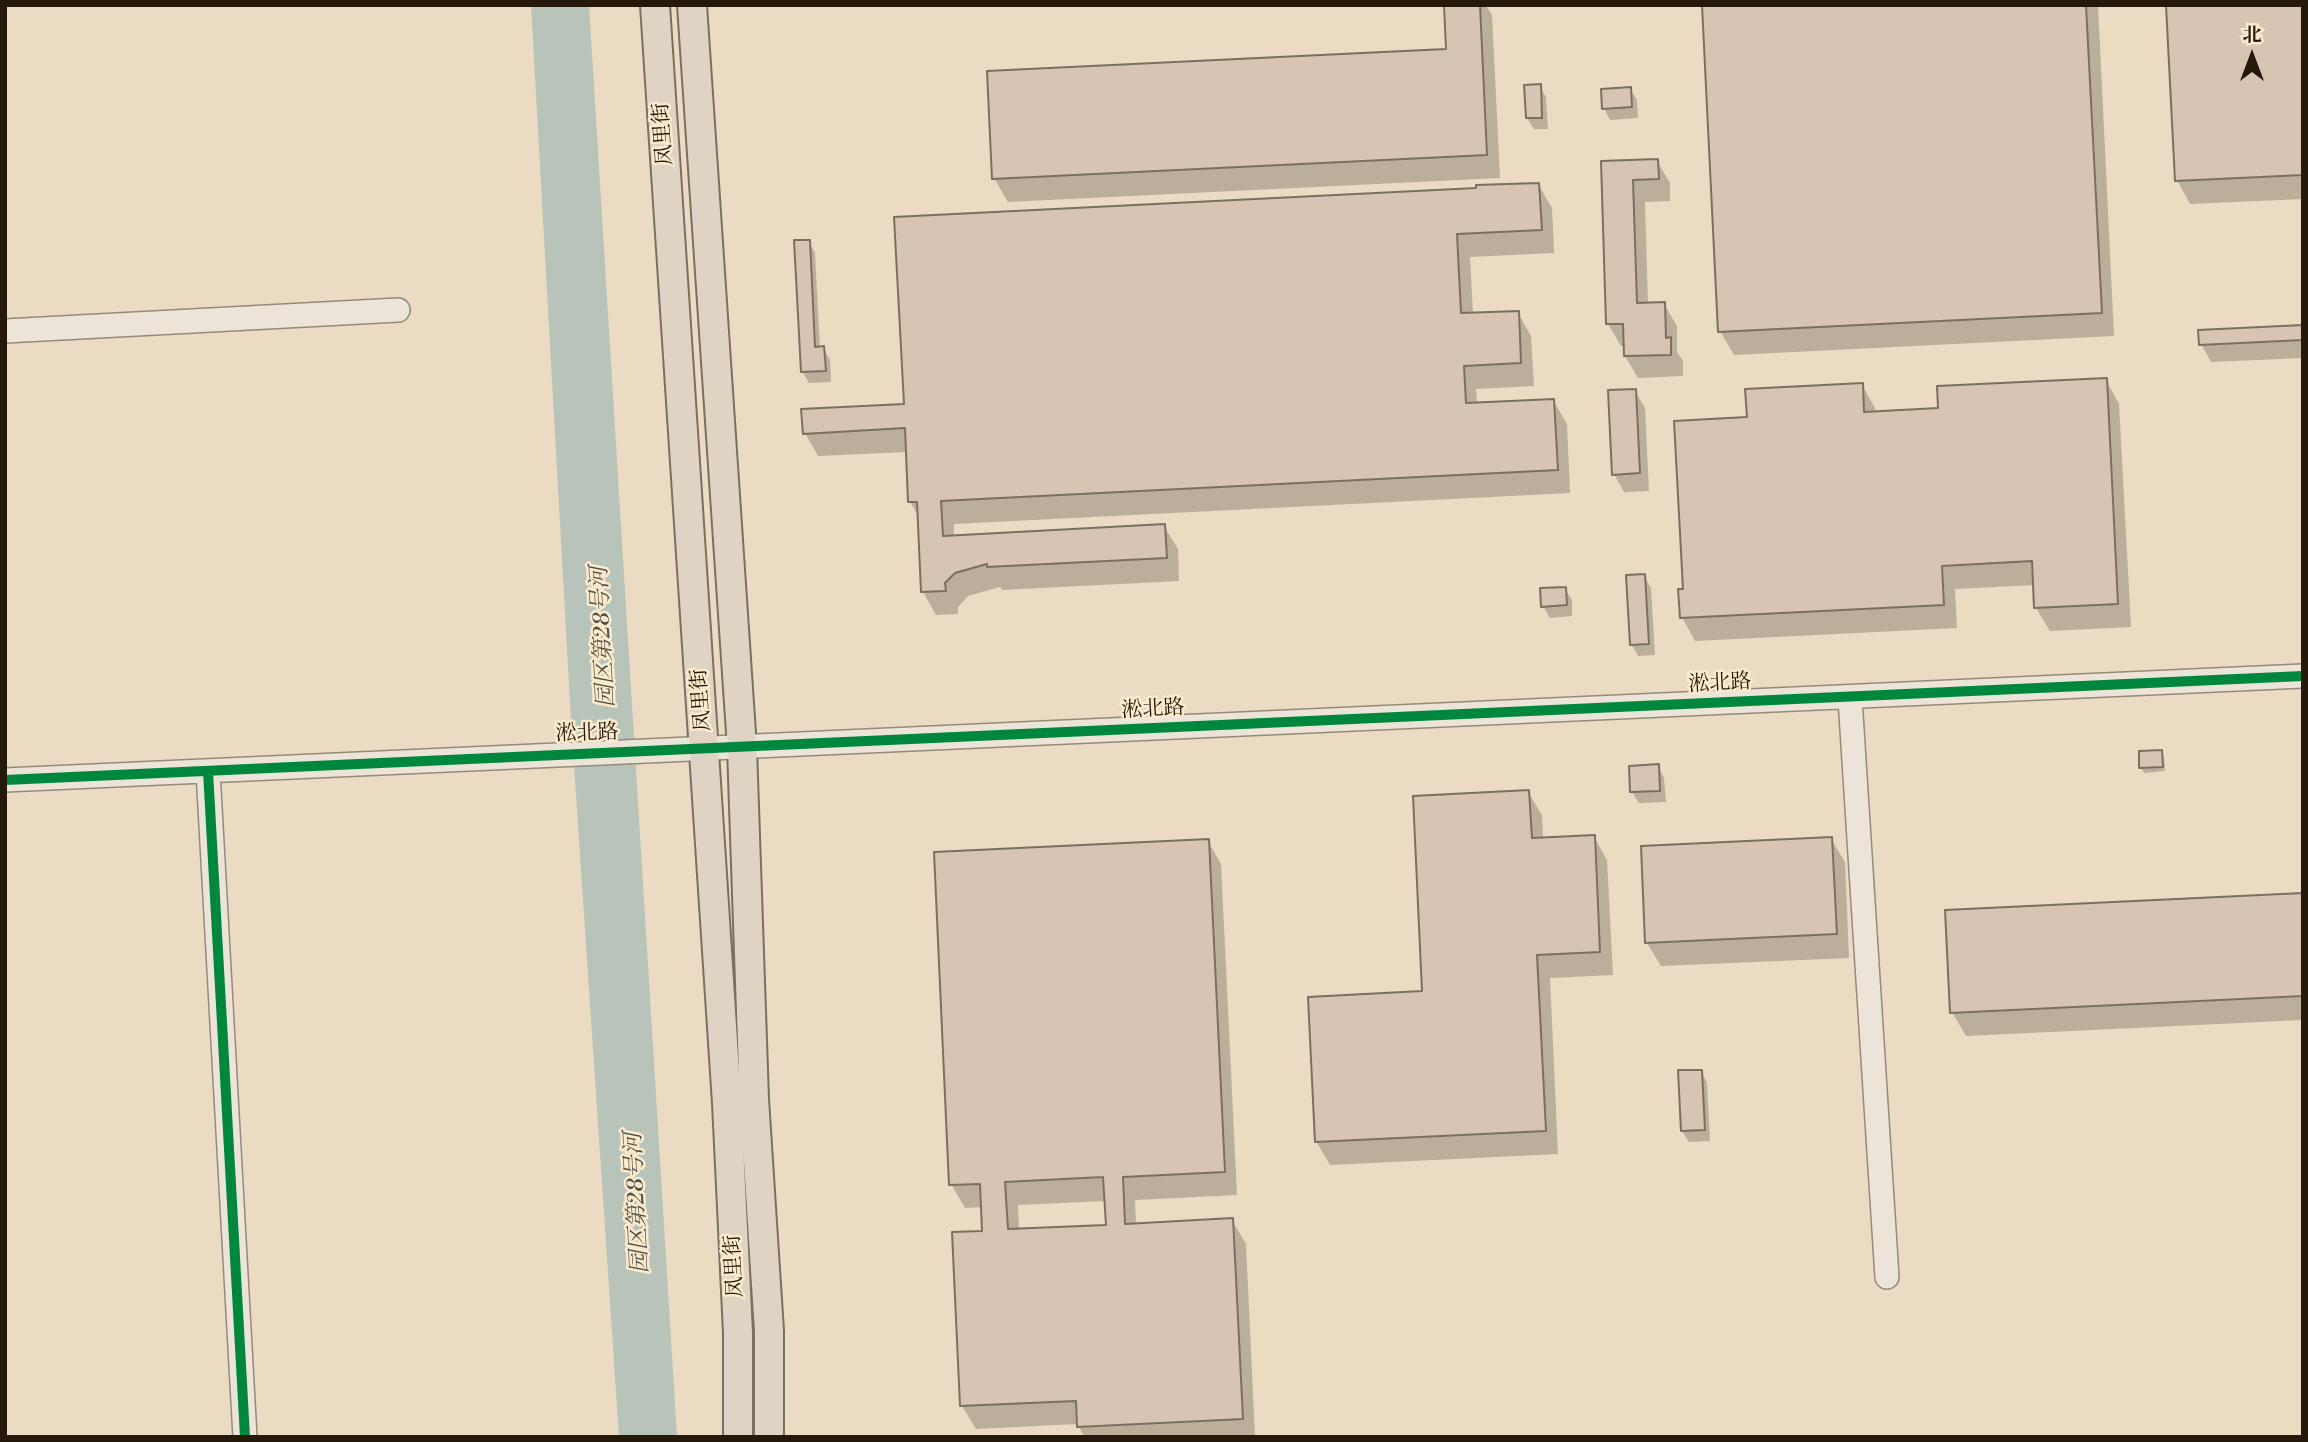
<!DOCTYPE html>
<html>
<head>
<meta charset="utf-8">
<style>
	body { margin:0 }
	#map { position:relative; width:2308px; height:1442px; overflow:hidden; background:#eadbc2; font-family:"Libre Bodoni","Noto Serif SC",serif }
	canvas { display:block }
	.frame { position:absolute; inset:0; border:7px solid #24190b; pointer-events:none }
	.north { position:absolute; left:2217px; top:21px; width:70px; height:70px; -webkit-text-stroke:5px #fceacc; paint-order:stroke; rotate:0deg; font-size:19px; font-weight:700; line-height:28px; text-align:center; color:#24190b }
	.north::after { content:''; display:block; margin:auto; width:24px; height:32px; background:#24190b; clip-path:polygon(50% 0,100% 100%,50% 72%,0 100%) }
</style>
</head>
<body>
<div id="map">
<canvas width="2308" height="1442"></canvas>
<div class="frame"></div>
<div class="north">北</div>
</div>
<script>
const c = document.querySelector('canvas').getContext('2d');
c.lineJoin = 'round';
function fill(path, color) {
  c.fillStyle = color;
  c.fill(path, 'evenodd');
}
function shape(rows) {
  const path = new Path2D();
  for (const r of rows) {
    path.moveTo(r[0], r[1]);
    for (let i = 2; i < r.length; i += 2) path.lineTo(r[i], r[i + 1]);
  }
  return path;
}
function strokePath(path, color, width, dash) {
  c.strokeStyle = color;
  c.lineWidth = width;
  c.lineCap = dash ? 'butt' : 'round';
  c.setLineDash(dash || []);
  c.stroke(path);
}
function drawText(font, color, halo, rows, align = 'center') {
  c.font = font + ' "Libre Bodoni","Noto Serif SC",serif';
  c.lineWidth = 5;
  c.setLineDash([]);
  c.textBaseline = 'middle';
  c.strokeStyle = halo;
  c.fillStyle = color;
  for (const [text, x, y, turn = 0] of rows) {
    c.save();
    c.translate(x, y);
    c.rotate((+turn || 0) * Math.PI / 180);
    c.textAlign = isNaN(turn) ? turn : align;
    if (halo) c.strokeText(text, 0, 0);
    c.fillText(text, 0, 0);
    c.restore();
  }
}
fill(shape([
	[531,5,589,5,677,1437,619,1437,571,720]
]), '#b8c4b9');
fill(shape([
	[1446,5,1486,5,1492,15,1500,178,1008,202,994,178,1448,51],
	[1704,5,2098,5,2114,336,1734,355,1720,331],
	[2303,5,2303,199,2190,204,2177,180],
	[1540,86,1546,97,1548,129,1534,129,1527,118],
	[1630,89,1637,100,1638,118,1610,120,1604,108],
	[1657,161,1670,183,1670,201,1645,202,1648,304,1664,304,1677,326,1677,352,1683,361,1683,376,1638,378,1625,356,1625,346,1621,346,1608,324,1603,163],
	[1538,184,1552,208,1554,253,1470,257,1473,314,1518,313,1531,336,1534,386,1476,389,1477,404,1553,400,1567,424,1570,493,954,524,954,537,1164,526,1178,549,1179,581,1002,590,1000,587,968,596,958,607,958,614,936,615,923,592,919,517,910,502,908,452,818,456,805,433,905,406,1478,190],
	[809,242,815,253,820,348,823,348,830,360,831,382,809,383,802,371],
	[2303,327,2303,358,2211,362,2201,344],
	[2106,380,2119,404,2131,627,2050,631,2036,608,2035,585,1955,589,1957,628,1695,641,1682,617,1685,591,1749,419,1862,385,1875,408,1876,413,1940,410],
	[1635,391,1645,408,1649,491,1624,492,1614,474],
	[1644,576,1651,588,1655,655,1638,656,1632,645],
	[1565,589,1572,600,1572,616,1550,618,1543,606],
	[2161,752,2164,757,2165,771,2144,773,2141,767],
	[1658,766,1664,778,1666,802,1639,803,1632,792],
	[1528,792,1542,815,1543,839,1594,837,1607,860,1613,975,1550,978,1558,1154,1330,1165,1316,1141,1424,993],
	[1831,839,1845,862,1849,958,1661,966,1647,943],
	[1208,841,1221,864,1237,1195,1135,1200,1136,1225,1232,1220,1246,1244,1255,1437,1084,1437,1078,1424,976,1429,962,1406,954,1233,984,1232,983,1207,965,1208,951,1184],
	[1106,1201,1107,1226,1019,1230,1018,1205],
	[2303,895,2303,1020,1966,1036,1952,1012],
	[1701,1071,1707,1083,1710,1141,1689,1142,1682,1131]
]), '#0003');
const building = shape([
	[1444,5,1480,5,1487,155,992,179,987,71,1446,49,1444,5],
	[1702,5,2086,5,2102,313,1718,332,1702,5],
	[2166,5,2303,5,2303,175,2175,181,2166,5],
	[1541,84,1542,118,1526,118,1524,85,1541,84],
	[1631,87,1632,107,1602,109,1601,89,1631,87],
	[1658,159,1659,179,1633,180,1637,303,1665,302,1666,338,1671,337,1671,355,1624,356,1623,324,1606,324,1601,161,1658,159],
	[1539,183,1542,230,1457,234,1461,313,1519,311,1521,363,1464,366,1466,403,1554,399,1558,470,941,501,943,536,1165,524,1167,558,987,567,987,564,955,573,945,583,946,591,921,592,917,502,908,502,905,428,803,434,801,409,904,404,894,217,1476,188,1476,185,1539,183],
	[794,240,810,240,815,347,824,346,826,371,801,372,794,240],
	[2303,325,2303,340,2199,345,2198,330,2303,325],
	[2107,378,2118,604,2034,608,2032,561,1942,566,1944,605,1680,618,1678,589,1683,589,1674,421,1747,417,1745,389,1863,383,1864,412,1938,408,1937,386,2107,378],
	[1636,389,1640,473,1612,475,1608,390,1636,389],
	[1645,574,1649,644,1630,645,1626,575,1645,574],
	[1566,587,1567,605,1541,607,1540,588,1566,587],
	[2162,750,2163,767,2139,768,2139,751,2162,750],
	[1659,764,1660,791,1630,792,1629,766,1659,764],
	[1529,790,1532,838,1595,835,1600,952,1537,955,1546,1131,1315,1142,1308,997,1422,991,1413,796,1529,790],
	[1832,837,1837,934,1645,943,1641,846,1832,837],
	[1209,839,1225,1172,1123,1177,1125,1224,1233,1218,1243,1419,1077,1427,1076,1401,960,1406,952,1232,982,1231,980,1184,949,1185,934,852,1209,839],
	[1103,1177,1106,1225,1008,1229,1005,1182,1103,1177],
	[2303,893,2303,996,1950,1013,1945,910,2303,893],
	[1678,1070,1702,1070,1705,1130,1681,1131,1678,1070]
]);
fill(building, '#d8c4b2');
strokePath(building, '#797062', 2);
const minor = shape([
	[5,331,398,310],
	[1850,698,1887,1277],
	[208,771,245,1437],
	[5,780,2303,676]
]);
const major = shape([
	[655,5,727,1103,738,1333,738,1437],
	[692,5,742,748,754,1099,769,1331,769,1437]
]);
strokePath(minor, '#948a7a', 26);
strokePath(major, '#797062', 32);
strokePath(minor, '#ece4d8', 23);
strokePath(major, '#dfd4c3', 28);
strokePath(shape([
	[208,771,245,1437],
	[5,780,2303,676]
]), '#00873e', 10);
drawText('21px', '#24190b', '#fceacc', [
	["凤里街",664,134,-94],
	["淞北路",1720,684,-3],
	["凤里街",702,700,-94],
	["淞北路",1153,710,-3],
	["淞北路",587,734,-2],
	["凤里街",735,1266,-93]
]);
drawText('italic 23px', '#505146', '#fceacc', [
	["园区第28号河",604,637,-93],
	["园区第28号河",638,1203,-93]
]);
</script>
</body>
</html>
